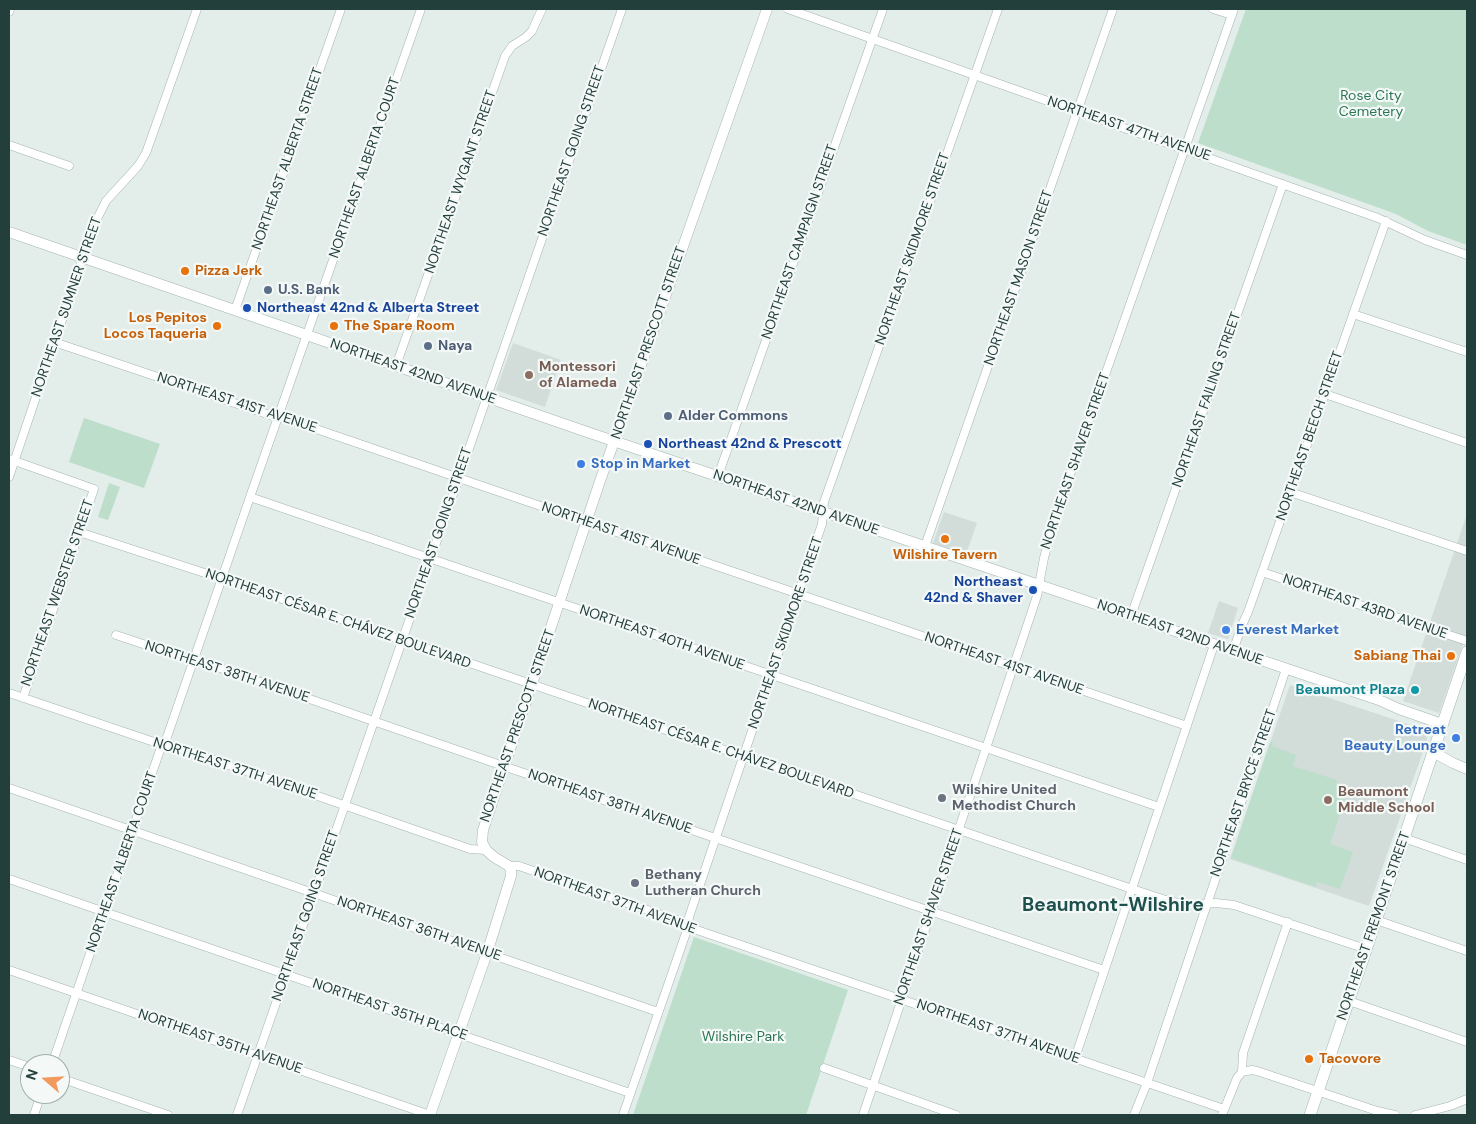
<!DOCTYPE html>
<html>
<head>
<meta charset="utf-8">
<style>
	body { margin:0 }
	#map { position:relative; width:1476px; height:1124px; overflow:hidden; background:#e3edea; font-family:"DM Sans",sans-serif }
	canvas { display:block }
	.frame { position:absolute; inset:0; border:10px solid #233f3c; pointer-events:none }
	.north { position:absolute; left:20px; top:1054px; width:50px; height:50px; box-sizing:border-box; background:#f4f9f8; border:1px solid #a0afad; border-radius:50%; rotate:289deg; font-size:14px; font-weight:700; line-height:20px; text-align:center; color:#233f3c }
	.north::after { content:''; display:block; margin:auto; width:18px; height:22px; background:#f29a5d; clip-path:polygon(50% 0,100% 100%,50% 72%,0 100%) }
</style>
</head>
<body>
<div id="map">
<canvas width="1476" height="1124"></canvas>
<div class="frame"></div>
<div class="north">N</div>
</div>
<script>
const c = document.querySelector('canvas').getContext('2d');
c.lineJoin = 'round';
function fill(path, color) {
  c.fillStyle = color;
  c.fill(path, 'evenodd');
}
function shape(rows) {
  const path = new Path2D();
  for (const r of rows) {
    path.moveTo(r[0], r[1]);
    for (let i = 2; i < r.length; i += 2) path.lineTo(r[i], r[i + 1]);
  }
  return path;
}
function strokePath(path, color, width, dash) {
  c.strokeStyle = color;
  c.lineWidth = width;
  c.lineCap = dash ? 'butt' : 'round';
  c.setLineDash(dash || []);
  c.stroke(path);
}
function drawText(font, color, halo, rows, align = 'center') {
  c.font = font + ' "DM Sans",sans-serif';
  c.lineWidth = 4.5;
  c.setLineDash([]);
  c.textBaseline = 'middle';
  c.strokeStyle = halo;
  c.fillStyle = color;
  for (const [text, x, y, turn = 0] of rows) {
    c.save();
    c.translate(x, y);
    c.rotate((+turn || 0) * Math.PI / 180);
    c.textAlign = isNaN(turn) ? turn : align;
    if (halo) c.strokeText(text, 0, 0);
    c.fillText(text, 0, 0);
    c.restore();
  }
}
fill(shape([
	[513,343,561,360,545,407,496,390],
	[944,512,977,523,966,554,933,543],
	[1467,514,1467,632,1439,713,1403,701],
	[1219,601,1238,608,1228,639,1208,633],
	[1290,685,1420,728,1426,733,1427,740,1369,906,1230,859]
]), '#d2ddda');
fill(shape([
	[1246,9,1467,9,1467,245,1428,231,1396,214,1198,143],
	[84,418,160,444,144,488,69,462],
	[109,483,120,487,108,520,98,517],
	[1270,742,1273,743,1272,746,1296,755,1293,766,1337,780,1336,785,1340,787,1343,792,1341,798,1345,799,1330,844,1353,852,1340,889,1317,882,1315,887,1231,858],
	[694,937,848,990,806,1115,633,1115]
]), '#bcdecb');
const minor = shape([
	[788,9,1378,218,1425,240,1467,255],
	[1213,9,1232,15],
	[9,12,10,9],
	[9,145,69,166],
	[235,310,341,9],
	[1353,314,1467,352],
	[54,342,270,415,287,419,587,522,1187,726],
	[396,366,505,56,512,46,526,37,532,31,542,9],
	[1325,394,1467,443],
	[9,459,94,489,23,698],
	[718,476,883,9],
	[9,477,94,225,106,201,138,166,146,153,197,9],
	[1290,492,1467,551],
	[250,497,1159,807],
	[79,532,229,581,1138,891,1169,901,1187,905,1216,903,1234,905,1366,949],
	[925,546,1113,9],
	[1262,572,1467,641],
	[1131,616,1283,184],
	[116,635,188,659,194,659,512,769,1104,970],
	[1233,651,1242,625,1248,612,1386,221],
	[9,693,157,743,171,745,470,849,486,850],
	[9,788,658,1012],
	[1404,838,1467,860],
	[509,866,519,866,560,880,680,921,688,927,1224,1109],
	[9,879,630,1093],
	[1376,920,1467,951],
	[9,970,430,1115],
	[1349,1001,1467,1042],
	[1075,1058,1214,645],
	[9,1060,30,1067],
	[52,1064,160,750,167,737,250,497,421,9],
	[824,1068,956,1115],
	[1242,1072,1243,1053,1288,922],
	[60,1078,168,1115],
	[34,1115,41,1094],
	[237,1115,622,9],
	[623,1115,688,927,689,917,822,524,824,502,998,9],
	[863,1115,1037,596,1044,558,1054,520,1234,9],
	[1134,1115,1147,1083,1286,669],
	[1222,1115,1237,1078,1242,1072,1252,1070,1257,1071,1377,1111,1395,1115],
	[1415,1115,1450,1106,1467,1099]
]);
const tertiary = shape([
	[9,232,590,433,1379,700,1399,709,1442,724],
	[1433,752,1453,763,1467,769],
	[430,1115,487,953,511,876,511,871,509,866,494,857,486,850,482,842,483,830,600,481,767,9]
]);
const secondary = shape([
	[1310,1115,1467,652]
]);
strokePath(minor, '#a6b5b2', 9);
strokePath(tertiary, '#a6b5b2', 11);
strokePath(secondary, '#a2b9b4', 12);
strokePath(minor, '#fff', 8);
strokePath(tertiary, '#fff', 10);
strokePath(secondary, '#fff', 11);
for (const [x, y, r, color] of [
	[185,271,5,"#e8710a"],
	[268,290,5,"#5c6f8a"],
	[247,308,5,"#1a4fb4"],
	[217,326,5,"#e8710a"],
	[334,326,5,"#e8710a"],
	[428,346,5,"#5c6f8a"],
	[529,375,5,"#8d6e63"],
	[668,416,5,"#5c6f8a"],
	[648,444,5,"#1a4fb4"],
	[581,464,5,"#3f7fe0"],
	[945,539,5,"#e8710a"],
	[1033,590,5,"#1a4fb4"],
	[1226,630,5,"#3f7fe0"],
	[1451,656,5,"#e8710a"],
	[1415,690,5,"#0f9aa8"],
	[1456,738,5,"#3f7fe0"],
	[942,798,5,"#6b7280"],
	[1328,800,5,"#8d6e63"],
	[635,883,5,"#6b7280"],
	[1309,1059,5,"#e8710a"]
]) {
  const dot = new Path2D();
  dot.arc(x, y, r, 0, 2 * Math.PI);
  c.fillStyle = color;
  c.fill(dot);
  strokePath(dot, '#f4f9f8', 2);
}
drawText('14px', '#2d7655', '#f4f9f8', [
	["Rose City",1371,96],
	["Cemetery",1371,112],
	["Wilshire Park",743,1037]
]);
drawText('14px', '#233f3c', '#f4f9f8', [
	["NORTHEAST 47TH AVENUE",1129,129,19],
	["NORTHEAST GOING STREET",572,151,-71],
	["NORTHEAST ALBERTA STREET",288,159,-71],
	["NORTHEAST ALBERTA COURT",365,168,-71],
	["NORTHEAST WYGANT STREET",461,182,-71],
	["NORTHEAST CAMPAIGN STREET",800,242,-71],
	["NORTHEAST SKIDMORE STREET",913,249,-71],
	["NORTHEAST MASON STREET",1019,278,-71],
	["NORTHEAST SUMNER STREET",67,307,-71],
	["NORTHEAST PRESCOTT STREET",649,343,-71],
	["NORTHEAST 42ND AVENUE",413,372,19],
	["NORTHEAST FAILING STREET",1207,400,-71],
	["NORTHEAST 41ST AVENUE",237,403,18],
	["NORTHEAST BEECH STREET",1310,436,-71],
	["NORTHEAST SHAVER STREET",1076,461,-71],
	["NORTHEAST 42ND AVENUE",796,503,19],
	["NORTHEAST GOING STREET",439,533,-71],
	["NORTHEAST 41ST AVENUE",621,534,19],
	["NORTHEAST WEBSTER STREET",58,593,-71],
	["NORTHEAST 43RD AVENUE",1365,607,19],
	["NORTHEAST CÉSAR E. CHÁVEZ BOULEVARD",338,619,19],
	["NORTHEAST SKIDMORE STREET",786,633,-71],
	["NORTHEAST 42ND AVENUE",1180,633,19],
	["NORTHEAST 40TH AVENUE",662,638,19],
	["NORTHEAST 41ST AVENUE",1004,664,19],
	["NORTHEAST 38TH AVENUE",227,672,18],
	["NORTHEAST PRESCOTT STREET",518,726,-71],
	["NORTHEAST CÉSAR E. CHÁVEZ BOULEVARD",721,749,19],
	["NORTHEAST 37TH AVENUE",235,769,18],
	["NORTHEAST BRYCE STREET",1244,793,-71],
	["NORTHEAST 38TH AVENUE",610,802,19],
	["NORTHEAST ALBERTA COURT",122,862,-71],
	["NORTHEAST 37TH AVENUE",615,901,20],
	["NORTHEAST GOING STREET",306,916,-71],
	["NORTHEAST SHAVER STREET",929,917,-71],
	["NORTHEAST FREMONT STREET",1374,926,-71],
	["NORTHEAST 36TH AVENUE",419,929,19],
	["NORTHEAST 35TH PLACE",390,1010,19],
	["NORTHEAST 37TH AVENUE",998,1032,19],
	["NORTHEAST 35TH AVENUE",220,1042,19]
]);
drawText('bold 14px', '#c56008', '#f4f9f8', [
	["Pizza Jerk",195,271],
	["Los Pepitos",207,318,"right"],
	["Locos Taqueria",207,334,"right"],
	["The Spare Room",344,326],
	["Wilshire Tavern",945,555,"center"],
	["Sabiang Thai",1441,656,"right"],
	["Tacovore",1319,1059]
], 'left');
drawText('bold 14px', '#4e5e75', '#f4f9f8', [
	["U.S. Bank",278,290],
	["Naya",438,346],
	["Alder Commons",678,416]
], 'left');
drawText('bold 14px', '#164399', '#f4f9f8', [
	["Northeast 42nd & Alberta Street",257,308],
	["Northeast 42nd & Prescott",658,444],
	["Northeast",1023,582,"right"],
	["42nd & Shaver",1023,598,"right"]
], 'left');
drawText('bold 14px', '#785e54', '#f4f9f8', [
	["Montessori",539,367],
	["of Alameda",539,383],
	["Beaumont",1338,792],
	["Middle School",1338,808]
], 'left');
drawText('bold 14px', '#366cbe', '#f4f9f8', [
	["Stop in Market",591,464],
	["Everest Market",1236,630],
	["Retreat",1446,730,"right"],
	["Beauty Lounge",1446,746,"right"]
], 'left');
drawText('bold 14px', '#0d838f', '#f4f9f8', [
	["Beaumont Plaza",1405,690]
], 'right');
drawText('bold 14px', '#5b616d', '#f4f9f8', [
	["Wilshire United",952,790],
	["Methodist Church",952,806],
	["Bethany",645,875],
	["Lutheran Church",645,891]
], 'left');
drawText('bold 19px', '#1e514d', '#f4f9f8', [
	["Beaumont-Wilshire",1113,906]
]);
</script>
</body>
</html>
